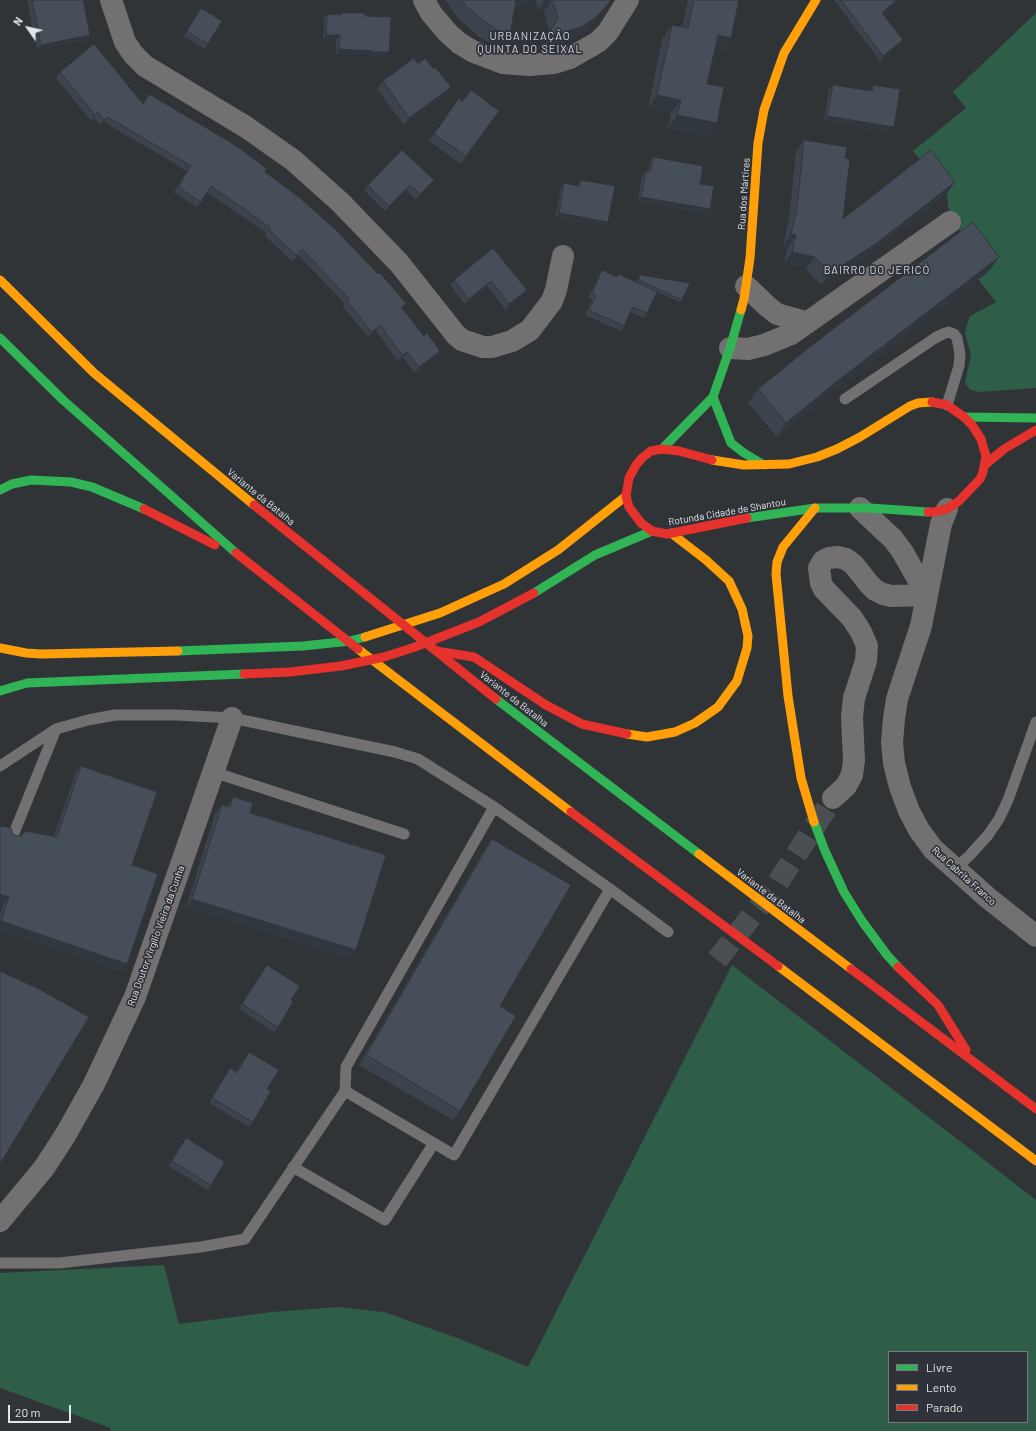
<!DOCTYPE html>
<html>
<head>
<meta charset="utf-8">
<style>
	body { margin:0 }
	#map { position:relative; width:1036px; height:1431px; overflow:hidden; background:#313437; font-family:Barlow,sans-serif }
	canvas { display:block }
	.legend { position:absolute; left:888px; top:1351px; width:140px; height:72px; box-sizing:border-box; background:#2f3339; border:1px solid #777a7f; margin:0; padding:5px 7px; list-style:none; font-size:12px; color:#e2e5e9 }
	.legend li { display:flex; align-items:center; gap:8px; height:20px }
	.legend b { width:20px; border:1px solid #777a7f }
	.north { position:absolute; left:8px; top:8px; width:40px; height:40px; -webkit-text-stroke:3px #2f3339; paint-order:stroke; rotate:304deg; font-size:11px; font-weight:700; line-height:16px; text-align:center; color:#e2e5e9 }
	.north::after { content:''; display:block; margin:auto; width:14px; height:18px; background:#e2e5e9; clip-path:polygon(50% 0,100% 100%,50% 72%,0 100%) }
	.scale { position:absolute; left:8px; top:1405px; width:63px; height:18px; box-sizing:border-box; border:2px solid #e2e5e9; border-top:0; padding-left:5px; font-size:12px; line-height:14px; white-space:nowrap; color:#e2e5e9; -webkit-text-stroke:3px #2f3339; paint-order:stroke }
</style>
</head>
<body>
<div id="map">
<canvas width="1036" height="1431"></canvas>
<ul class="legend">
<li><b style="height:5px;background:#30b455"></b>Livre</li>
<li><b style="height:5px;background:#ff9f0a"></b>Lento</li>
<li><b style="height:5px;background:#e5322d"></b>Parado</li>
</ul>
<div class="north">N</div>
<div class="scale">20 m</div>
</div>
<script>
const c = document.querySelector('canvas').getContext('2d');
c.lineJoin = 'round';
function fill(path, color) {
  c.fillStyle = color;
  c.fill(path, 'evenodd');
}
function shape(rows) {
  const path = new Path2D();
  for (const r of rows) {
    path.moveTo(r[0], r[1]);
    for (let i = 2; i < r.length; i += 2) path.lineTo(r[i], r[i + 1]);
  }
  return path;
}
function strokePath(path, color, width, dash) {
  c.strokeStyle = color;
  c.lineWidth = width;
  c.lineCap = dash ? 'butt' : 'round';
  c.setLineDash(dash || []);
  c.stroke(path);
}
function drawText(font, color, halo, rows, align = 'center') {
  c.font = font + ' Barlow,sans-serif';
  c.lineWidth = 3.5;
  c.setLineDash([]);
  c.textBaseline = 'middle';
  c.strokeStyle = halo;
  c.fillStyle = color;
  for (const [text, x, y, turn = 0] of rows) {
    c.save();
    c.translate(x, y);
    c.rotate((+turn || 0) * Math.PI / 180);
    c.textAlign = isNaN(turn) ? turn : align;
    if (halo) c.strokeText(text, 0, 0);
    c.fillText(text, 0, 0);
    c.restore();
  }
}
fill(shape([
	[1036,13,1036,388,979,392,970,390,965,383,971,354,965,334,966,327,970,316,996,302,978,279,989,271,963,236,949,213,947,193,913,151,966,108,953,92],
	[732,965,1036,1200,1036,1431,110,1431,111,1428,0,1388,0,1273,164,1265,179,1324,272,1312,338,1307,384,1312,460,1339,528,1367],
	[889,1352,1027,1352,1027,1422,889,1422]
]), '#2e5d48');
strokePath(shape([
	[717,960,777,884,833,798]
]), '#4c4f52', 22, [22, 11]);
strokePath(shape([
	[845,399,935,338,943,334,949,332,954,334,957,338,960,354,959,366,947,405],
	[0,766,56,729,88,720,115,715,177,715,232,718,395,752,418,759,494,807,610,889,668,932],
	[213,772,404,834],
	[12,838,56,729],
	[955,869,970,855,988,835,999,819,1008,800,1036,722],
	[345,1091,346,1067,494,807],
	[293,1167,385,1220,434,1143],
	[0,1263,59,1263,201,1247,245,1239,345,1091,454,1155,610,889]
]), '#727071', 11);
strokePath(shape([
	[111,0,125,42,133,54,145,66,246,127,293,160,340,202,399,263,456,335,462,340,483,347,492,347,512,341,530,330,552,301,556,290,563,256],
	[424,0,431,13,447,32,459,43,474,52,503,63,529,65,554,63,570,58,598,42,608,32,628,0],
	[746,286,767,306,777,314,806,322],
	[730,348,748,349,764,345,791,334,950,222],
	[860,508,893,539,902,551,927,595],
	[947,509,941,524,921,626,897,699,894,719,892,742,894,763,900,787,909,811,919,830,933,849,988,898,1036,936],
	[833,798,846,786,852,775,854,760,852,717,854,698,866,661,867,646,861,632,852,618,824,589,821,583,819,568,823,561,829,558,838,557,846,559,854,565,869,584,875,590,883,594,891,596,927,595],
	[0,1221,44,1168,66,1134,94,1084,135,997,232,718]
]), '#727071', 22);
strokePath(shape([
	[0,338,63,400,236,553],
	[713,397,731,443,744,453,764,465],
	[964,417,1036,418],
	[662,449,713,397,730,348,741,310],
	[0,490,12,484,31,480,71,482,92,487,144,509],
	[747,518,815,508,870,508,928,512],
	[534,593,595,555,652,531],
	[178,651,303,646,350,641,365,637],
	[0,691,27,683,244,674],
	[496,699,699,854],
	[814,822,825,851,844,892,862,921,887,955,898,967]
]), '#30b455', 9);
strokePath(shape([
	[0,280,94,373,254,505],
	[741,310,744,299,750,258,758,143,764,110,784,53,816,0],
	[712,460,744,465,789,464,817,457,837,449,860,437,910,406,918,403,932,402],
	[365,637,440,613,504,584,558,550,626,496],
	[0,648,26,653,41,654,178,651],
	[358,649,571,812],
	[627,734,647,737,675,732,695,723,718,707,737,681,747,648,748,636,742,609,729,581,706,560,671,533],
	[814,822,801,778,788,696,776,574,777,562,783,547,815,508],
	[699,854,851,969],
	[778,966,1036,1161]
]), '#ff9f0a', 9);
strokePath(shape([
	[712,460,679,451,662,449,651,451,642,458,636,465,629,478,626,496,629,507,641,523,652,531,667,534,747,518],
	[985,465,1004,449,1036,430],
	[254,505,496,699],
	[144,509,215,545],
	[928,512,934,512,947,509,959,501,980,479,983,472,986,456,981,439,972,425,964,417,947,405,932,402],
	[236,553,358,649],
	[436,651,474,657,546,705,582,724,627,734],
	[244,674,290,672,341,666,384,657,415,647,479,622,534,593],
	[571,812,778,966],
	[898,967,938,1005,966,1050],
	[851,969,1036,1109]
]), '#e5322d', 9);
fill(shape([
	[27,0,83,0,90,35,86,40,37,50],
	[445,0,611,0,602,13,593,23,583,33,573,39,536,51,549,31,544,12,538,10,536,1,515,8,510,35,501,48,488,42,478,36,459,19],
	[688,0,739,0,721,52,714,50,707,84,707,137,668,129,671,113,648,109,662,39,672,25,682,27],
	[834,0,898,0,883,14,899,44,880,61],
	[201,8,208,44,205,49,184,36],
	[341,13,365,16,386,57,370,57,370,55,336,54,336,40,323,40,324,19,327,14,339,15],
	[418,64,446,95,404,125,377,89,383,81],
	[60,72,143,103,149,94,265,172,406,303,402,308,424,336,440,351,437,356,415,373,403,357,398,361,376,331,368,337,343,307,345,304,298,255,292,261,265,236,266,233,207,192,197,207,174,192,187,171,104,122,100,125,94,118,91,121,56,78],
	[833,85,870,91,873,85,890,132,824,121,829,90],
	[459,98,462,102,499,111,461,164,429,141],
	[804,140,845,158,843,219,955,182,947,193,869,254,821,285,806,269,784,263,788,247,783,246,789,219,796,151],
	[653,157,700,184,706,214,638,202,642,176,646,171,648,172,650,162],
	[434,180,430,185,416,199,406,190,385,211,364,190,368,185],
	[581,180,608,222,604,227,555,218,561,188,564,183,577,186],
	[493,248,523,295,506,310,487,286,465,304,450,285,454,280],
	[602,270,616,277,618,274,637,282,638,278,640,275,682,300,680,302,657,292,647,313,644,318,630,312,624,326,621,331,585,315,592,300,588,298],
	[989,271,826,396,777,437,748,403,758,389],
	[81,766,132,865,121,972,0,931,0,914,3,905,12,833,16,836,54,836,75,774],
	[233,797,250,813,350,959,186,908,215,814,222,805,227,806],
	[492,839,500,1006,460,1111,453,1120,359,1065,485,849],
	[263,970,278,1027,274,1032,239,1009],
	[249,1052,267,1089,253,1122,249,1127,209,1103,230,1068,236,1072],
	[186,1138,211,1185,208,1190,168,1166]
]), '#3c434d');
fill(shape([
	[516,0,536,0,536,1,508,11],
	[545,0,552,0,544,12,538,10],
	[610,0,602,13,593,23,583,33,573,39,536,51,545,38],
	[896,0,898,0,879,18,882,13],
	[497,30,510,35,501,48,488,42],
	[90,35,86,40,37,50,41,45],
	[326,35,340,35,336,40,323,40],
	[718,35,731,38,721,52,708,49],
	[903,40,899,44,880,61,883,56],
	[339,49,373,51,370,55,336,54],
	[373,52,389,52,386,57,370,57],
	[451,87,446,95,404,125,409,118],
	[657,95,681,100,671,113,648,109],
	[98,112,94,118,91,121,95,115],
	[677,115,717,123,707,137,668,129],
	[827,116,894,127,890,132,824,121],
	[108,117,104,122,100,125,104,120],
	[434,180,430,185,416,199,420,194],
	[955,182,947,193,869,254,821,285,829,274],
	[410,185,406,190,385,211,389,206],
	[641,197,710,209,706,214,638,202],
	[559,213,608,222,604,227,555,218],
	[791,234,796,235,788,247,783,246],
	[792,252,815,257,806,269,784,263],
	[999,257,989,271,826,396,777,437,786,423,836,382],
	[491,281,487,286,465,304,469,299],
	[527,290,523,295,506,310,509,304],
	[380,325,376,331,368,337,372,332],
	[440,351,437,356,415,373,419,367],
	[407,352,403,357,398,361,402,355],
	[0,894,9,897,3,905,0,904],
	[192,899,356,950,350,959,186,908],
	[1,921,127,964,121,972,0,931,0,922]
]), '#31373e');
const building = shape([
	[32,0,83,0,90,35,41,45,32,0],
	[462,0,516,0,510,35,497,30,487,23,467,7,462,0],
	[553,0,611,0,602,11,592,20,581,27,545,38,558,19,553,0],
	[694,0,739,0,731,38,718,35,707,84,724,87,717,123,677,115,681,100,657,95,672,25,688,28,694,0],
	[841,0,896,0,882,13,903,40,883,56,841,0],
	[201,8,222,21,208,44,187,31,201,8],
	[341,13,365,13,365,16,391,17,389,52,373,52,373,51,339,49,340,35,326,35,327,14,341,15,341,13],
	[94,44,143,104,149,94,235,145,267,169,265,172,300,198,337,231,378,274,380,273,406,303,401,307,424,336,427,333,440,351,419,367,407,352,402,355,380,325,372,332,347,301,349,299,302,249,296,255,269,230,271,228,211,186,201,202,178,187,191,166,108,117,104,120,98,112,95,115,60,72,94,44],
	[414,58,418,64,425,58,433,68,435,67,451,87,409,118,383,81,414,58],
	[833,85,873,91,873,85,900,89,894,127,827,116,833,85],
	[471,90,499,111,466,156,434,134,459,98,462,102,471,90],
	[804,140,847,147,845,158,850,159,843,219,931,150,955,182,877,243,829,274,815,257,792,252,796,235,791,234,797,208,804,140],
	[402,150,434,180,420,194,410,185,389,206,368,185,402,150],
	[653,157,703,166,700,184,714,186,710,209,641,197,646,171,650,172,653,157],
	[581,180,615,186,608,222,559,213,564,183,579,186,581,180],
	[973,222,999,257,836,382,786,423,758,389,811,346,973,222],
	[493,248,527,290,509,304,491,281,469,299,454,280,493,248],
	[602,270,617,277,618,274,657,292,647,313,633,307,624,326,589,310,596,295,592,293,602,270],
	[640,275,690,283,682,300,639,280,640,275],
	[81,766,157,792,132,865,158,874,127,964,1,921,9,897,0,894,0,826,11,828,12,833,16,836,22,835,25,831,57,837,81,766],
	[233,797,253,803,250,813,386,855,356,950,192,899,222,805,230,807,233,797],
	[492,839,571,885,500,1006,516,1016,460,1111,366,1055,492,839],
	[267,965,300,986,291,1000,293,1002,278,1027,242,1004,267,965],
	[0,971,41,990,89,1017,0,1164,0,971],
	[249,1052,279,1070,267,1089,271,1091,253,1122,212,1098,230,1068,237,1073,249,1052],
	[186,1138,225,1162,211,1185,172,1161,186,1138]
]);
fill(building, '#464e59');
strokePath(building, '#31373e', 1);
drawText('10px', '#e2e5e9', '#2f3339', [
	["Rua dos Mártires",744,194,-86],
	["Variante da Batalha",261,497,39],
	["Rotunda Cidade de Shantou",727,512,-10],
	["Variante da Batalha",514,699,38],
	["Rua Cabrita Franco",964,876,42],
	["Variante da Batalha",771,896,37],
	["Rua Doutor Virgílio Vieira da Cunha",156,936,-70]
]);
c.letterSpacing = '1px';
drawText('11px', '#d0d6de', '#2f3339', [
	["URBANIZAÇÃO",530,36],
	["QUINTA DO SEIXAL",530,49],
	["BAIRRO DO JERICÓ",877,270]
]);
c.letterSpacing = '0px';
</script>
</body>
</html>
